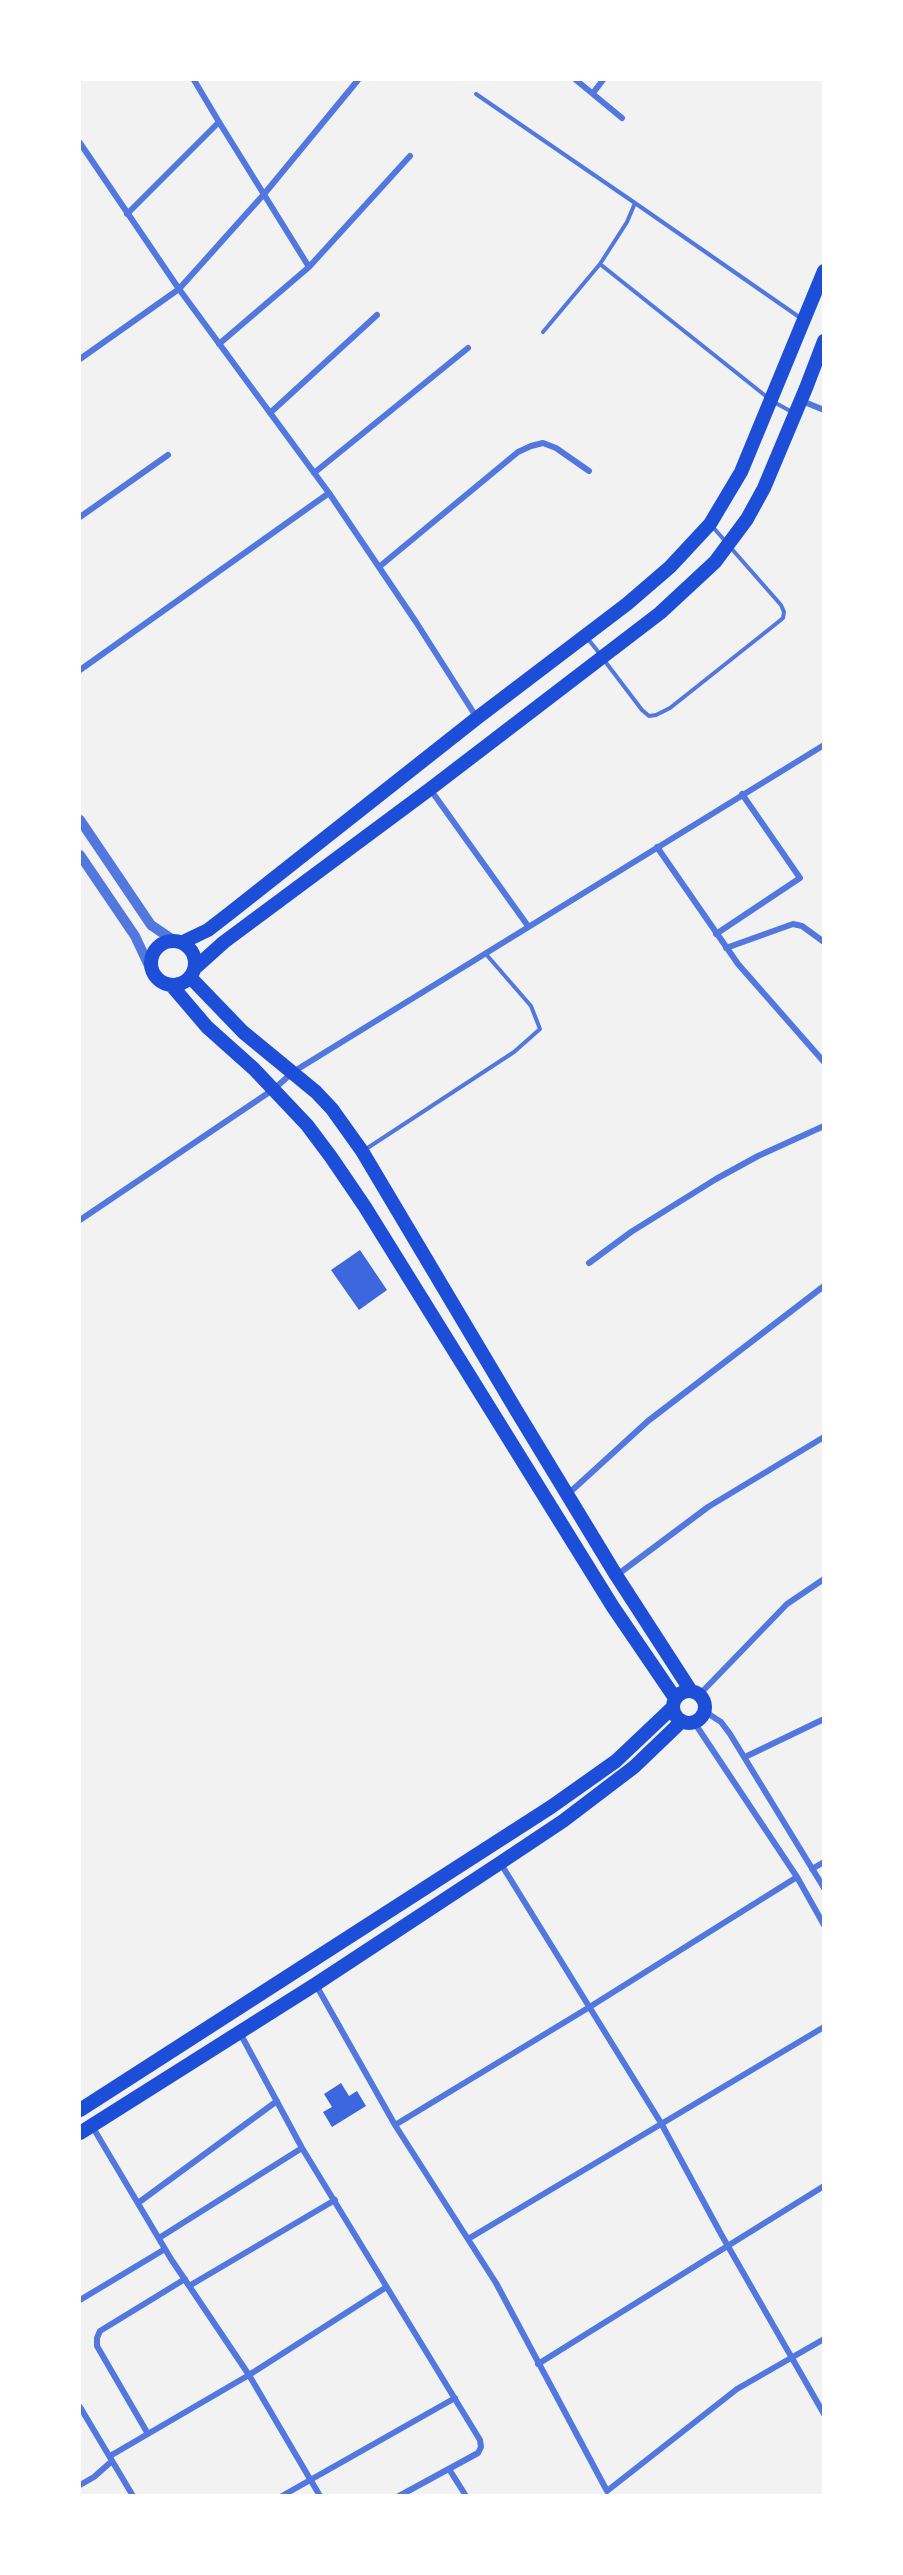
<!DOCTYPE html>
<html>
<head>
<meta charset="utf-8">
<style>
	body { margin:0 }
	#map { position:relative; width:903px; height:2575px; overflow:hidden; background:#f2f2f2; font-family:Inter,sans-serif }
	canvas { display:block }
	.frame { position:absolute; inset:0; border:81px solid #fff; pointer-events:none }
</style>
</head>
<body>
<div id="map">
<canvas width="903" height="2575"></canvas>
<div class="frame"></div>
</div>
<script>
const c = document.querySelector('canvas').getContext('2d');
c.lineJoin = 'round';
function fill(path, color) {
  c.fillStyle = color;
  c.fill(path, 'evenodd');
}
function shape(rows) {
  const path = new Path2D();
  for (const r of rows) {
    if (r.length === 3) {
      path.moveTo(r[0] + r[2], r[1]);
      path.arc(r[0], r[1], r[2], 0, 2 * Math.PI);
      continue;
    }
    path.moveTo(r[0], r[1]);
    for (let i = 2; i < r.length; i += 2) path.lineTo(r[i], r[i + 1]);
  }
  return path;
}
function strokePath(path, color, width, dash) {
  c.strokeStyle = color;
  c.lineWidth = width;
  c.lineCap = dash ? 'butt' : 'round';
  c.setLineDash(dash || []);
  c.stroke(path);
}
fill(shape([
	[360,1250,387,1290,359,1310,331,1270],
	[341,2083,349,2096,357,2091,366,2106,332,2127,323,2112,332,2107,324,2094]
]), '#3d67dc');
strokePath(shape([
	[476,94,635,203,627,222,600,264,543,332],
	[635,203,802,319],
	[600,264,772,401,792,412],
	[711,525,726,542],
	[588,639,600,654],
	[604,660,642,710,649,716,656,715,670,708,777,623,783,618,784,612,781,605,731,548],
	[366,1149,514,1052,540,1029,531,1006,485,953]
]), '#5277de', 4);
strokePath(shape([
	[576,80,622,118],
	[593,93,603,80],
	[219,122,309,267],
	[80,143,179,289,329,493,416,622,477,718],
	[127,214,219,122,194,80],
	[219,344,309,267,410,156],
	[80,359,179,289,265,193,358,80],
	[802,401,824,410],
	[270,413,377,315],
	[314,473,468,348],
	[80,517,168,455],
	[379,567,518,452,531,446,543,443,556,448,589,471],
	[80,670,329,493],
	[430,789,528,926],
	[657,847,738,964,824,1062],
	[716,934,800,878,742,794],
	[726,948,793,924,802,926,824,942],
	[80,1220,274,1089,293,1072,824,745],
	[589,1263,631,1232,716,1179,758,1156,824,1126],
	[568,1494,648,1421,824,1286],
	[617,1575,708,1507,824,1437],
	[699,1695,787,1604,824,1579],
	[704,1711,721,1722,730,1734,824,1888],
	[694,1722,797,1877,824,1925],
	[745,1757,824,1719],
	[501,1864,661,2123,721,2234,824,2414],
	[812,1869,824,1862],
	[316,1985,395,2125,496,2283,607,2491,737,2389,824,2339],
	[240,2033,302,2148,480,2440,481,2447,478,2453,399,2496],
	[395,2125,588,2008,797,1877],
	[92,2126,171,2259,249,2375,320,2496],
	[138,2203,277,2101],
	[159,2238,302,2148],
	[468,2239,824,2027],
	[189,2286,335,2200],
	[80,2300,165,2249],
	[538,2364,824,2186],
	[80,2407,133,2496],
	[148,2434,97,2346,97,2338,100,2331,185,2279],
	[110,2456,249,2375,385,2288],
	[449,2469,466,2496],
	[80,2485,94,2477,112,2461],
	[282,2496,455,2398]
]), '#5277de', 6);
strokePath(shape([
	[80,820,151,925,173,940],
	[80,855,135,936,150,968]
]), '#5277de', 10);
strokePath(shape([
	[173,963,22],
	[183,942,208,930,230,913,477,718,627,604,670,567,710,524,741,472,824,271],
	[195,968,224,942,430,789,660,613,715,562,747,519,764,488,806,388,824,341],
	[190,977,243,1032,316,1092,332,1109,362,1151,516,1410,616,1575,691,1691],
	[172,986,207,1027,254,1069,307,1125,331,1157,365,1207,613,1607,675,1698],
	[689,1707,16],
	[80,2110,551,1807,616,1761,673,1707],
	[80,2133,316,1984,500,1863,563,1821,634,1767,682,1721]
]), '#1d4ed8', 14);
</script>
</body>
</html>
